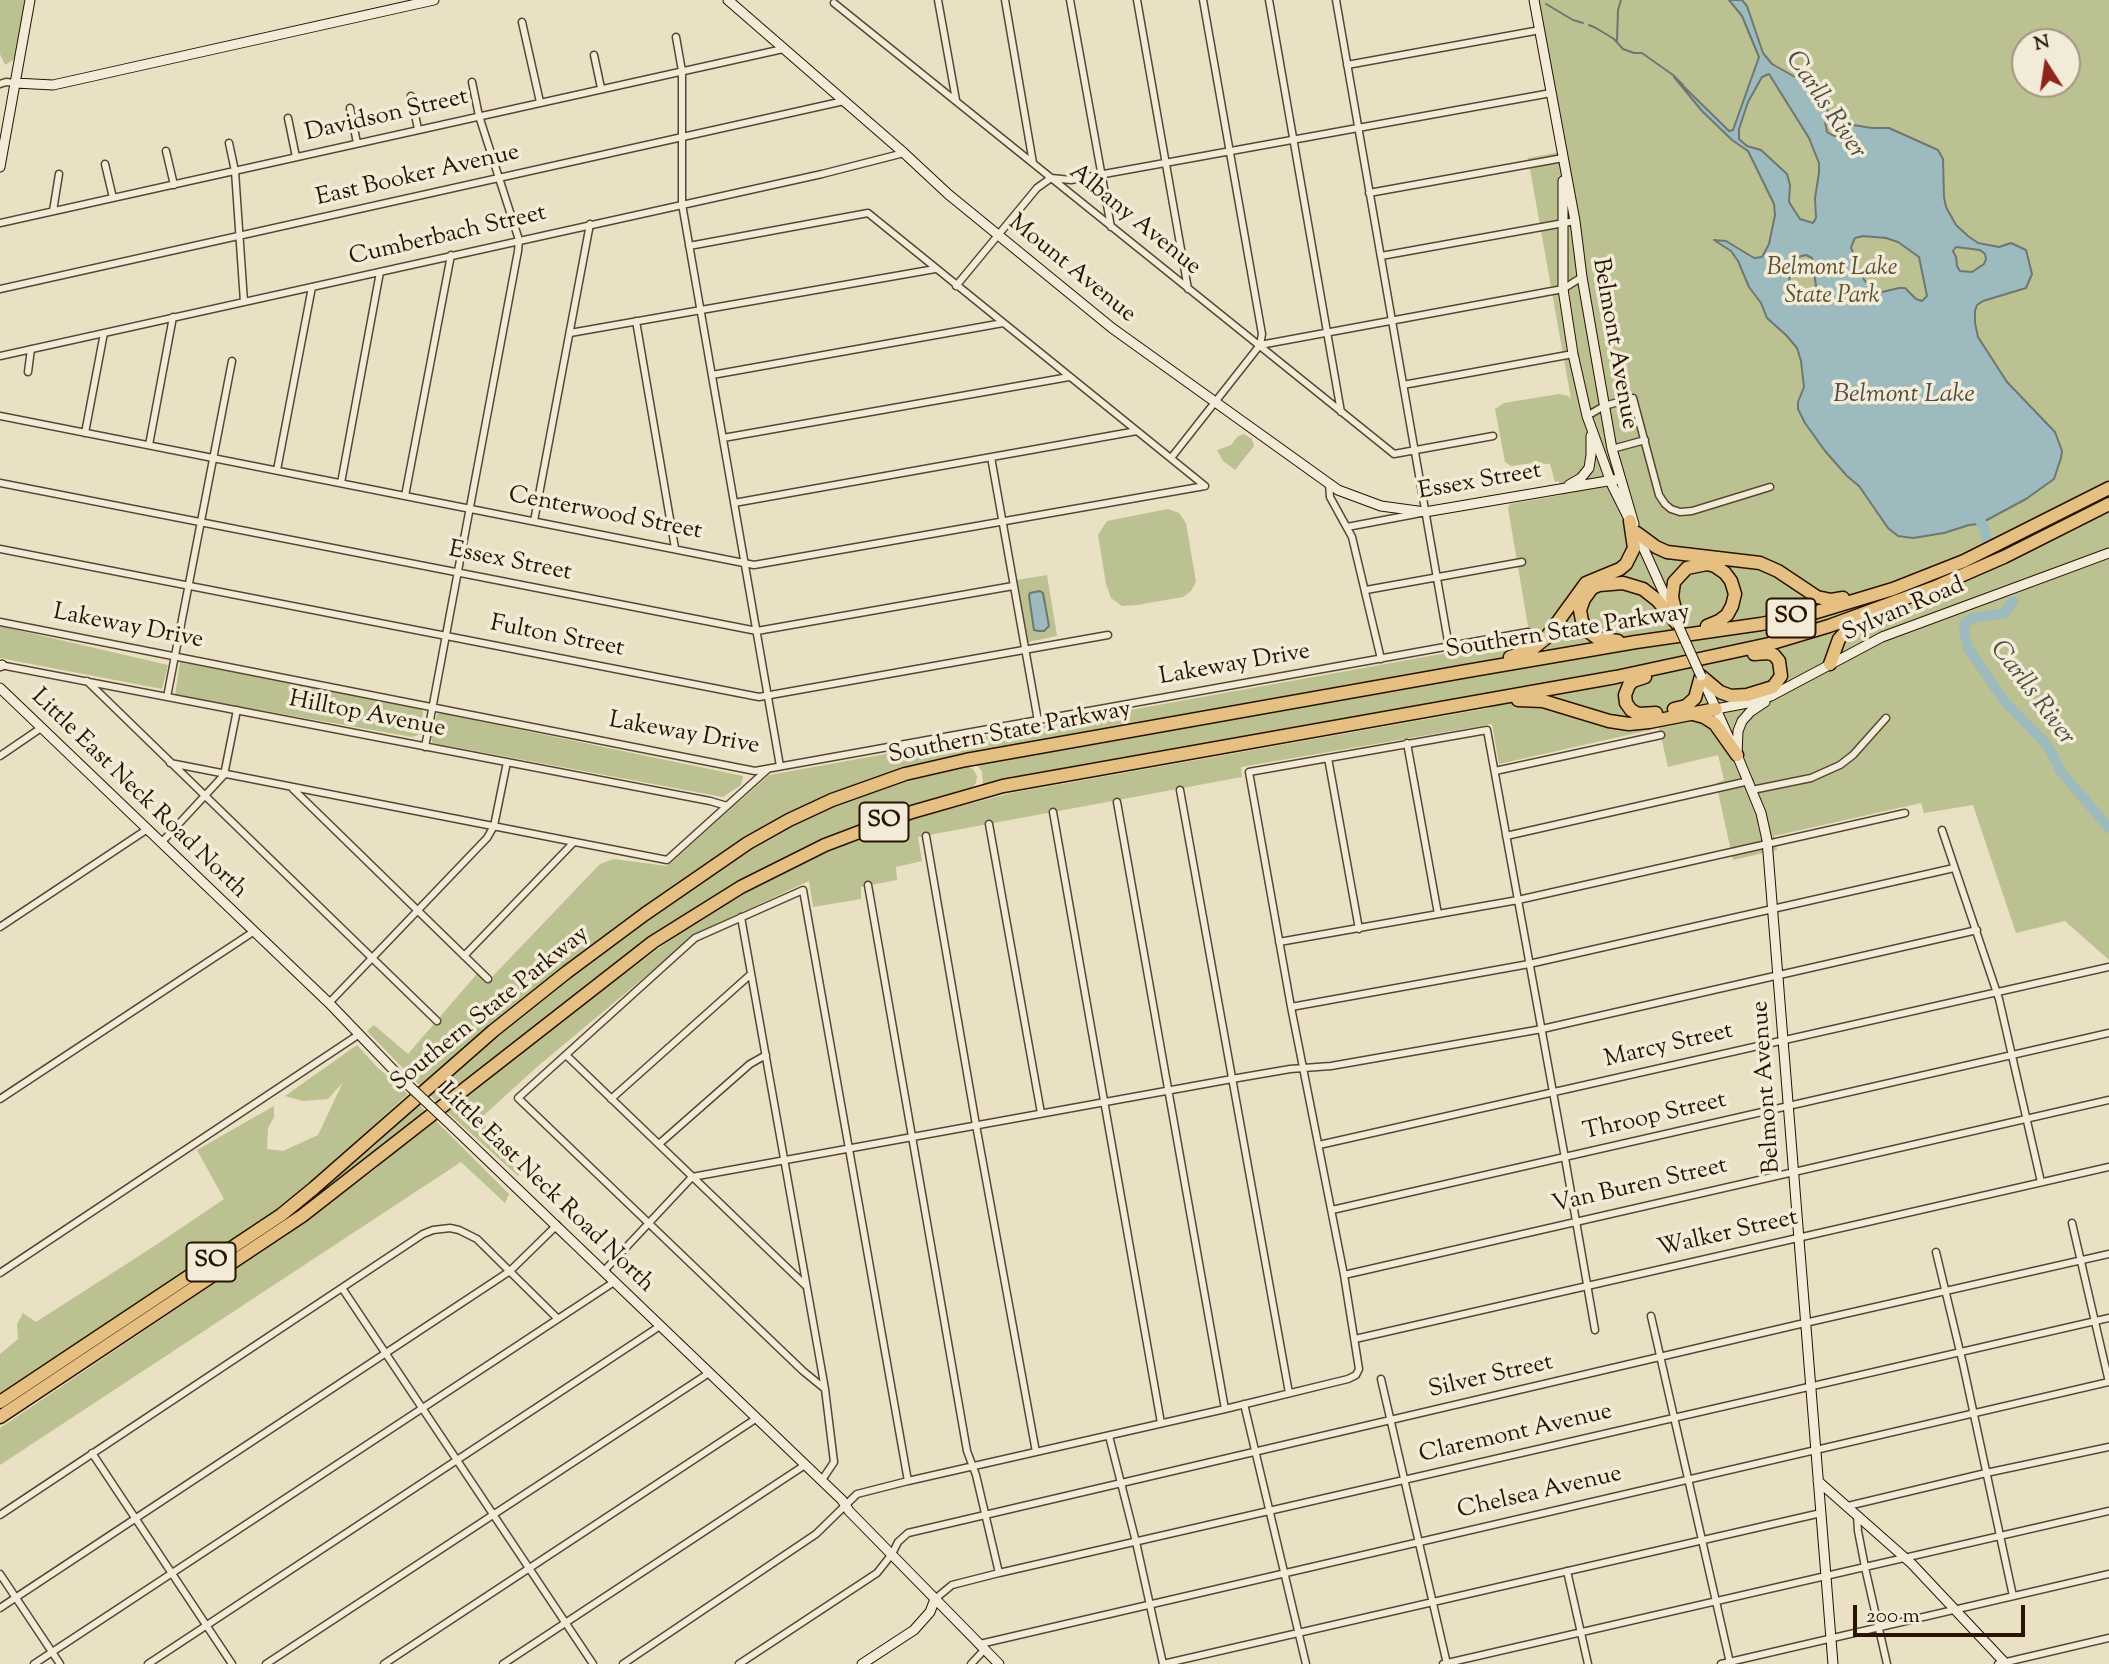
<!DOCTYPE html>
<html>
<head>
<meta charset="utf-8">
<style>
	body { margin:0 }
	#map { position:relative; width:2109px; height:1664px; overflow:hidden; background:#eae0c3; font-family:"Sorts Mill Goudy",serif }
	canvas { display:block }
	.north { position:absolute; left:2011px; top:28px; width:70px; height:70px; box-sizing:border-box; background:#f1ebd8; border:2px solid #a19582; border-radius:50%; rotate:348deg; font-size:19px; font-weight:700; line-height:28px; text-align:center; color:#291301 }
	.north::after { content:''; display:block; margin:auto; width:24px; height:32px; background:#8f2418; clip-path:polygon(50% 0,100% 100%,50% 72%,0 100%) }
	.scale { position:absolute; left:1853px; top:1605px; width:172px; height:32px; box-sizing:border-box; border:4px solid #291301; border-top:0; padding-left:9px; font-size:21px; line-height:24px; white-space:nowrap; color:#291301; -webkit-text-stroke:5px #f1ebd8; paint-order:stroke }
</style>
</head>
<body>
<div id="map">
<canvas width="2109" height="1664"></canvas>
<div class="north">N</div>
<div class="scale">200 m</div>
</div>
<script>
const c = document.querySelector('canvas').getContext('2d');
c.lineJoin = 'round';
function fill(path, color) {
  c.fillStyle = color;
  c.fill(path, 'evenodd');
}
function shape(rows) {
  const path = new Path2D();
  for (const r of rows) {
    path.moveTo(r[0], r[1]);
    for (let i = 2; i < r.length; i += 2) path.lineTo(r[i], r[i + 1]);
  }
  return path;
}
function strokePath(path, color, width, dash) {
  c.strokeStyle = color;
  c.lineWidth = width;
  c.lineCap = dash ? 'butt' : 'round';
  c.setLineDash(dash || []);
  c.stroke(path);
}
function drawText(font, color, halo, rows, align = 'center') {
  c.font = font + ' "Sorts Mill Goudy",serif';
  c.lineWidth = 7;
  c.setLineDash([]);
  c.textBaseline = 'middle';
  c.strokeStyle = halo;
  c.fillStyle = color;
  for (const [text, x, y, turn = 0] of rows) {
    c.save();
    c.translate(x, y);
    c.rotate((+turn || 0) * Math.PI / 180);
    c.textAlign = isNaN(turn) ? turn : align;
    if (halo) c.strokeText(text, 0, 0);
    c.fillText(text, 0, 0);
    c.restore();
  }
}
fill(shape([
	[0,0,26,0,16,58,5,65,0,54],
	[1538,0,2109,0,2109,960,2065,921,2016,933,1973,805,1924,813,1921,803,1774,836,1777,850,1733,860,1716,783,1724,780,1718,755,1668,767,1659,728,1499,764,1492,724,1241,767,1242,777,918,837,922,861,896,867,897,880,861,887,861,899,813,907,809,881,699,932,538,1066,483,1116,486,1126,515,1160,522,1172,518,1176,446,1111,595,995,688,927,739,896,796,866,859,838,908,820,1011,793,1489,708,1487,694,985,786,983,785,982,772,978,766,979,763,1483,673,1480,662,974,753,925,763,875,777,828,795,779,819,466,1048,464,1046,459,1053,420,1086,367,1031,374,1025,408,1054,482,968,491,978,600,864,614,859,667,866,769,775,1530,638,1508,508,1510,504,1561,495,1559,481,1555,482,1550,464,1532,463,1511,466,1505,462,1495,409,1504,403,1559,394,1568,396,1571,399,1528,158,1566,151],
	[2025,42,2067,42,2067,84,2025,84],
	[1244,434,1252,439,1254,446,1235,470,1223,461,1217,450,1231,445,1238,436],
	[1168,509,1179,513,1186,523,1196,582,1191,591,1183,597,1137,605,1122,606,1111,598,1106,584,1098,535,1107,521],
	[1047,575,1057,636,1028,642,1017,580],
	[0,626,168,665,162,689,0,658],
	[180,662,416,707,423,711,421,734,412,737,175,695],
	[440,713,743,776,741,785,723,797,433,743,431,739,437,714],
	[966,766,973,769,977,776,976,783,971,789,875,819,777,861,741,881,472,1077,471,1075,439,1104,428,1093,550,992,648,919,772,836,807,817,885,785,927,774],
	[357,1045,377,1067,408,1094,297,1195,244,1234,0,1393,0,1354,18,1339,17,1324,23,1313,36,1322,156,1245,224,1199,197,1150,274,1106,274,1117,268,1128,267,1149,283,1151,318,1135,343,1082,328,1099,303,1101,285,1096],
	[418,1103,427,1113,389,1140,332,1189,328,1183,367,1148,370,1150],
	[435,1120,509,1194,505,1203,461,1162,0,1465,0,1428,286,1235,377,1168,383,1161]
]), '#bbc190');
const water = shape([
	[1729,0,1742,0,1747,6,1763,53,1772,64,1804,82,1828,111,1847,124,1872,128,1889,128,1938,150,1943,159,1944,197,1946,207,1956,225,1968,236,1978,243,1999,247,2011,243,2026,250,2032,274,2026,288,1983,301,1977,305,1975,311,1975,323,1978,337,2007,382,2055,432,2062,451,2061,458,2054,479,2026,499,1985,521,1985,526,1981,527,1978,524,1969,525,1944,533,1913,538,1898,536,1888,528,1859,486,1847,476,1825,451,1805,423,1798,409,1798,402,1804,387,1801,361,1797,348,1786,335,1767,318,1761,303,1749,287,1738,261,1731,251,1714,240,1726,241,1754,258,1762,257,1769,244,1775,215,1774,204,1748,151,1732,140,1702,111,1674,77,1729,131,1733,130,1759,57,1742,16,1729,0],
	[1769,74,1809,138,1819,163,1819,173,1815,198,1816,218,1813,223,1800,219,1789,202,1790,185,1787,174,1761,150,1747,146,1739,139,1739,129,1748,102,1762,77,1769,74],
	[1827,113,1834,116,1839,122,1841,130,1836,136,1832,135,1827,132,1825,121,1827,113],
	[1863,236,1886,238,1898,242,1919,257,1927,296,1922,301,1916,299,1905,288,1899,288,1878,293,1872,291,1859,272,1851,247,1855,238,1863,236],
	[1956,247,1980,250,1985,254,1986,259,1984,264,1972,272,1960,271,1957,266,1956,257,1953,251,1956,247],
	[1806,255,1812,258,1816,286,1811,295,1799,296,1792,290,1789,282,1791,268,1794,258,1806,255],
	[1040,591,1043,593,1049,626,1044,631,1038,631,1034,630,1029,596,1030,593,1040,591]
]);
fill(water, '#9dbabe');
strokePath(water, '#6f7772', 2);
strokePath(shape([
	[1546,4,1573,20,1583,23],
	[1589,25,1596,28,1614,39,1623,49,1634,53,1642,53,1673,75,1683,85],
	[1617,41,1618,10,1621,0]
]), '#6f7772', 2);
strokePath(shape([
	[1977,515,1983,526,1988,542],
	[2013,601,2005,613,1973,618,1965,623,1964,632,1968,648,2005,702,2048,746,2061,772,2109,828]
]), '#9dbabe', 10);
const street = shape([
	[938,0,956,100],
	[1005,0,1033,163],
	[1070,0,1111,227],
	[1137,0,1188,289],
	[1269,0,1341,412],
	[1336,0,1449,647],
	[834,3,1394,454,1493,436],
	[522,22,540,102],
	[676,37,682,71,682,204,780,766],
	[594,55,601,88],
	[1347,65,1540,30],
	[0,84,6,82,15,83],
	[411,96,418,129],
	[350,108,357,143],
	[288,118,296,157],
	[229,143,235,171,244,302],
	[166,151,174,185],
	[105,164,113,198],
	[1369,193,1563,158],
	[53,211,59,174],
	[0,223,783,49],
	[689,246,868,213,1205,486],
	[1381,256,1575,221],
	[956,286,1037,188,1051,178,1071,180,1551,93],
	[0,289,844,101],
	[636,321,675,548],
	[570,333,935,269],
	[1260,345,1563,289,1582,277],
	[0,356,822,174,904,153],
	[28,372,31,349],
	[712,375,1003,323],
	[1403,385,1573,354],
	[0,416,754,565,1205,486],
	[1587,416,1604,406,1633,398,1659,495,1665,504,1671,509,1680,512,1692,511,1770,487],
	[85,433,104,333],
	[723,438,1069,377],
	[149,445,173,317],
	[1612,449,1645,440],
	[991,457,1038,721],
	[1171,458,1260,345,1262,334,1203,0],
	[277,470,312,287],
	[0,483,757,631,1013,586],
	[341,483,380,272],
	[1329,484,1330,497,1352,537,1381,659],
	[405,496,451,255],
	[734,503,1137,431],
	[534,521,590,224],
	[1347,527,1421,513],
	[0,549,759,697,1108,635],
	[1366,590,1522,562],
	[0,622,755,771,1528,632],
	[0,665,710,801,727,806],
	[87,681,437,1021],
	[167,697,232,361],
	[1407,743,1438,914],
	[425,747,518,251,519,240,479,116,472,82],
	[0,756,41,728],
	[1328,758,1359,929],
	[170,763,667,860,768,769],
	[1495,771,1661,735],
	[293,789,488,979],
	[1180,790,1289,1393],
	[1752,790,1811,778,1840,765,1853,755,1886,718],
	[1117,802,1225,1409],
	[1053,812,1161,1423],
	[989,824,1041,1113],
	[1942,830,1999,999,2041,1182],
	[926,836,976,1125,1036,1452],
	[1506,836,1749,781],
	[161,843,224,775,237,710],
	[868,885,967,1451,976,1475,999,1573],
	[741,917,825,1389,834,1462,822,1480],
	[0,927,146,830],
	[1279,942,1518,900,1905,813],
	[464,956,574,842],
	[329,1003,487,838,494,826,507,762],
	[1291,1007,1529,964,1954,868],
	[566,1055,805,1285],
	[0,1099,253,932],
	[611,1099,751,974],
	[659,1144,750,1064,766,1055],
	[1319,1145,2109,967],
	[1332,1210,2109,1033],
	[2072,1223,2109,1382],
	[1936,1252,1963,1364,2013,1596],
	[603,1272,692,1177,1232,1079,1290,1069,1331,1066,1542,1029,1977,930],
	[0,1273,358,1035],
	[1344,1275,2109,1100],
	[342,1288,593,1664],
	[1651,1316,1730,1663],
	[1355,1339,2109,1167],
	[1381,1379,1447,1664],
	[825,1389,803,1371,518,1098,695,938,803,890,908,1481],
	[1244,1404,1306,1664],
	[1109,1436,1136,1542,1163,1664],
	[92,1453,232,1664],
	[1848,1506,1986,1473,2109,1447],
	[0,1515,423,1234,433,1230,450,1228,459,1230,477,1239,558,1319],
	[1857,1515,1858,1531,1866,1572,1887,1664],
	[1567,1571,1588,1664],
	[0,1574,60,1664],
	[935,1599,952,1585,999,1573,2109,1318],
	[0,1608,510,1271,557,1225],
	[980,1644,2109,1382],
	[34,1664,614,1282],
	[148,1664,660,1326],
	[266,1664,709,1373],
	[384,1664,757,1418],
	[503,1664,805,1465],
	[623,1664,816,1534,857,1494,908,1481,1225,1409,1348,1379,1356,1375,1359,1369,1344,1275,1291,1007,1249,772,1487,730,1565,1158,1595,1330],
	[739,1664,877,1573,892,1554,898,1542,908,1533,1796,1325,2109,1254],
	[971,1664,985,1649],
	[1163,1664,1821,1513],
	[1443,1664,2109,1511],
	[1721,1664,2109,1574],
	[1998,1664,2109,1638]
]);
const secondary = shape([
	[728,0,904,153,948,194,1112,328,1338,490,1381,506,1425,512,1619,479],
	[1534,0,1575,221,1582,277,1612,449,1634,524],
	[15,83,53,85,434,0],
	[0,167,30,0],
	[1563,181,1563,289,1573,354,1587,416,1612,485,1628,517],
	[1569,485,1581,478,1589,468,1591,455,1591,436],
	[1638,536,1671,609],
	[0,666,2,665],
	[1703,680,1729,738],
	[0,688,329,1003,405,1082],
	[1716,709,1753,702,1771,696,1882,637,2109,553],
	[1735,750,1761,813,1767,840,1833,1664],
	[1737,755,1738,731,1742,721,1750,712,1765,702],
	[452,1126,842,1500,849,1511,999,1664],
	[1818,1481,1912,1564,2006,1664],
	[862,1664,914,1630,930,1612,935,1599]
]);
const highway = shape([
	[1637,533,1656,547,1667,552,1760,563,1778,571,1817,597,1831,600,1843,598],
	[1678,622,1672,597,1674,582,1687,568,1707,564,1715,566,1725,573,1731,581,1735,594,1732,606,1727,615,1719,621,1707,626],
	[1618,641,1597,638,1588,631,1582,621,1580,610,1584,599,1592,588,1599,585,1623,583,1643,589,1657,600,1678,625],
	[1510,657,1531,650,1546,638,1586,583,1620,569,1626,564,1634,548,1630,521],
	[1830,664,1839,639,1849,628,1862,621],
	[1701,676,1720,692,1731,696,1747,695,1773,687,1781,676,1779,661,1774,655,1768,653,1754,654],
	[1645,677,1633,681,1629,685,1625,695,1626,703,1631,710,1638,714,1656,713],
	[1518,700,1543,701,1609,721,1629,724,1649,722,1716,709],
	[1674,709,1686,706,1695,698,1701,676],
	[1693,714,1704,717,1715,724,1737,755],
	[0,1402,281,1215,314,1188,493,1031,567,972,645,914,748,843,789,820,832,800,905,774,966,760,1467,671,1636,642,1761,624,1810,614,1893,589,1964,561,2109,488],
	[0,1417,302,1216,653,942,741,887,825,845,912,812,1003,786,1616,677,1769,644,1829,626,1933,588,2004,557,2109,504]
]);
strokePath(street, '#594632', 9);
strokePath(secondary, '#291301', 11);
strokePath(highway, '#291301', 15);
strokePath(street, '#f1ebd8', 6);
strokePath(secondary, '#f1ebd8', 9);
strokePath(highway, '#e5c082', 12);
const secondaryBridge = shape([
	[1678,625,1701,676],
	[405,1082,452,1126]
]);
strokePath(secondaryBridge, '#291301', 11, []);
strokePath(secondaryBridge, '#f1ebd8', 9);
for (const [x, y, w] of [
	[1791,618,49],
	[884,822,49],
	[211,1262,49]
]) {
  const box = new Path2D();
  box.roundRect(x - w / 2, y - 19.5, w, 39, 5);
  c.fillStyle = '#f1ebd8';
  c.fill(box);
  strokePath(box, '#291301', 2);
}
drawText('bold 23px', '#291301', null, [
	["SO",1791,618],
	["SO",884,822],
	["SO",211,1262]
]);
drawText('24px', '#291301', '#f1ebd8', [
	["Davidson Street",387,117,-13],
	["East Booker Avenue",418,177,-13],
	["Albany Avenue",1134,221,39],
	["Cumberbach Street",448,237,-13],
	["Mount Avenue",1071,270,39],
	["Belmont Avenue",1613,344,80],
	["Essex Street",1480,483,-10],
	["Centerwood Street",605,515,11],
	["Essex Street",510,563,11],
	["Sylvan Road",1904,611,-23],
	["Lakeway Drive",128,628,11],
	["Southern State Parkway",1568,633,-9],
	["Fulton Street",557,638,11],
	["Lakeway Drive",1235,666,-10],
	["Hilltop Avenue",367,716,11],
	["Southern State Parkway",1010,734,-11],
	["Lakeway Drive",684,735,10],
	["Little East Neck Road North",138,795,44],
	["Southern State Parkway",491,1010,-39],
	["Marcy Street",1669,1047,-13],
	["Belmont Avenue",1768,1087,-94],
	["Throop Street",1655,1118,-13],
	["Van Buren Street",1640,1187,-13],
	["Little East Neck Road North",545,1189,44],
	["Walker Street",1728,1235,-13],
	["Silver Street",1491,1378,-13],
	["Claremont Avenue",1516,1435,-13],
	["Chelsea Avenue",1540,1494,-13]
]);
drawText('italic 24px', '#5c5033', '#f1ebd8', [
	["Belmont Lake",1832,270],
	["State Park",1832,298]
]);
drawText('italic 26px', '#524d43', '#f1ebd8', [
	["Carlls River",1824,106,56],
	["Belmont Lake",1904,397],
	["Carlls River",2031,694,53]
]);
</script>
</body>
</html>
